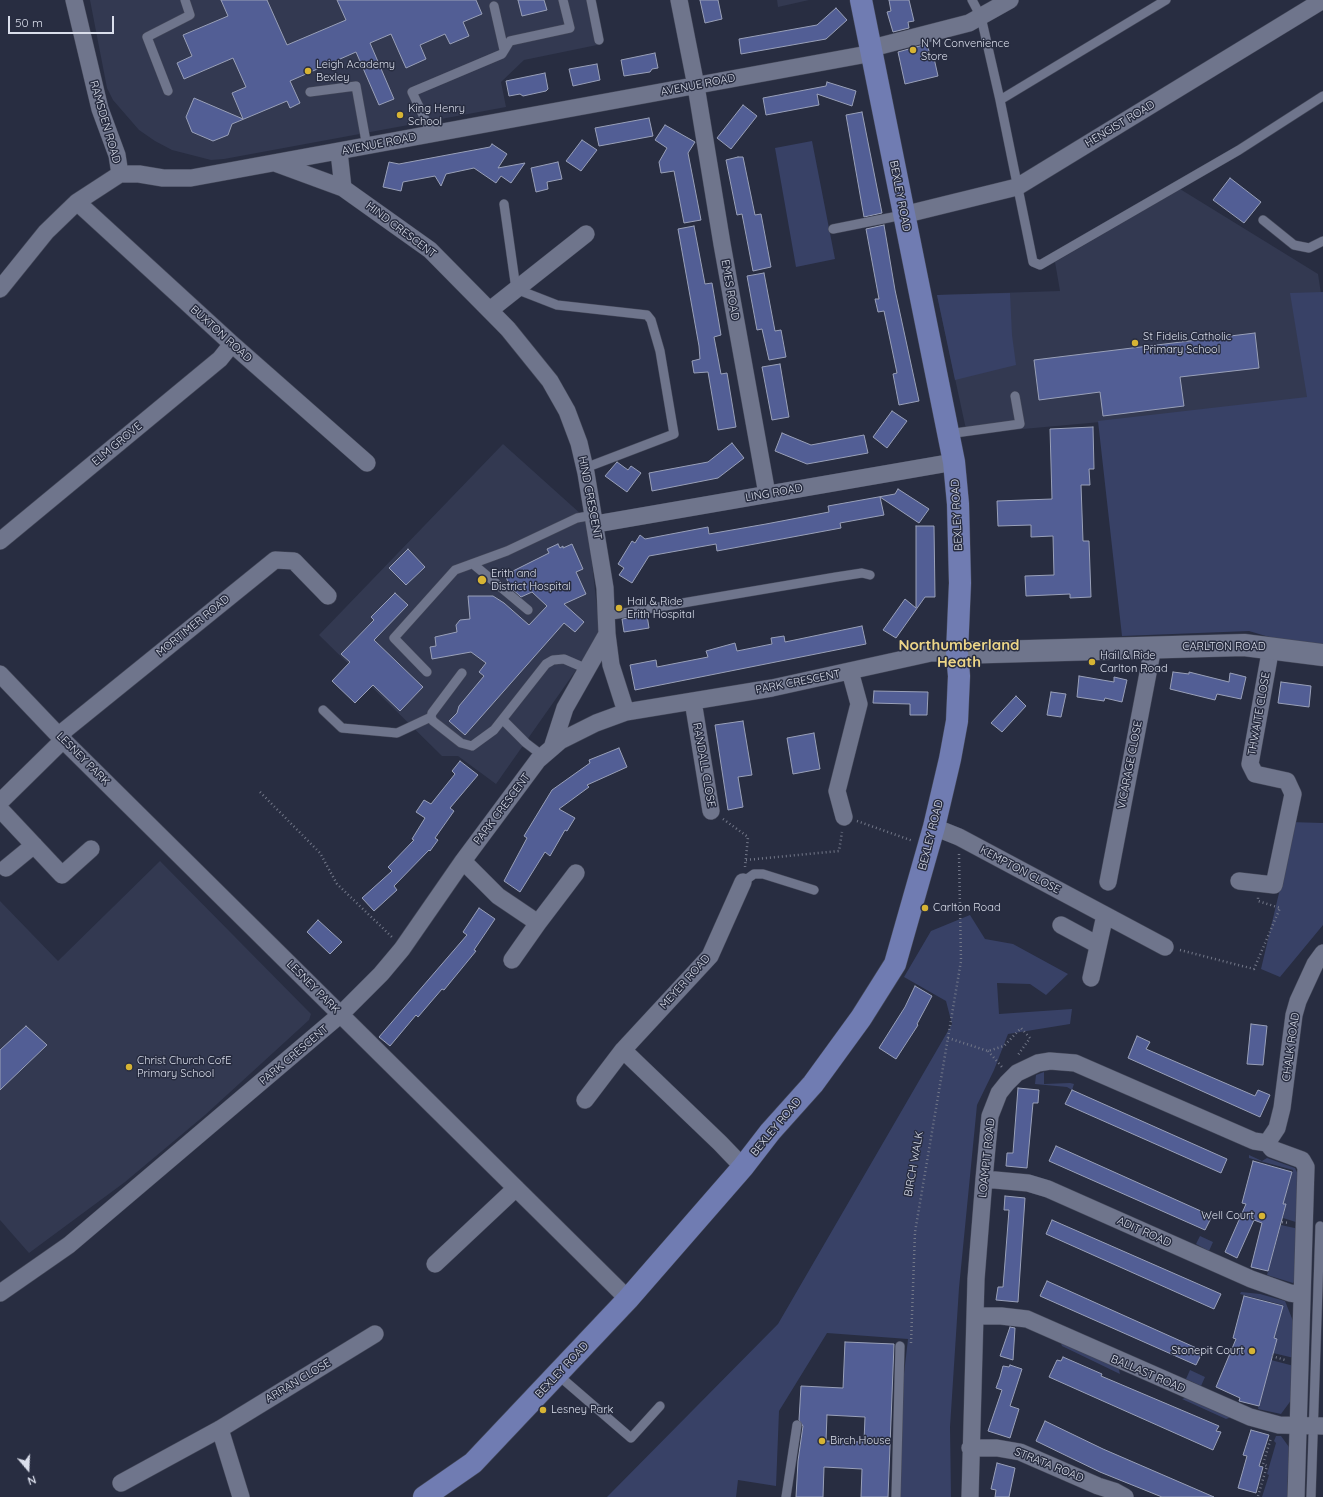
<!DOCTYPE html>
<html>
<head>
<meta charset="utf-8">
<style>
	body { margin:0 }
	#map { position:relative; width:1323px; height:1497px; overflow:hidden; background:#282d41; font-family:Quicksand,sans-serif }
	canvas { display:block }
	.north { position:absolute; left:8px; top:1449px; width:40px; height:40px; -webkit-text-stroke:3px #282d41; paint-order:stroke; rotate:161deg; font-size:11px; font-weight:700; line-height:16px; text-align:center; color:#dadeeb }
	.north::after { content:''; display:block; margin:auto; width:14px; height:18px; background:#dadeeb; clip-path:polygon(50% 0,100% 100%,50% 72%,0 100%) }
	.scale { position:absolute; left:8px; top:16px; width:106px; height:18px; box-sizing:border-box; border:2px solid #dadeeb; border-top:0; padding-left:5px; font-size:12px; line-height:14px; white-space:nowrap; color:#dadeeb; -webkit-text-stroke:3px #282d41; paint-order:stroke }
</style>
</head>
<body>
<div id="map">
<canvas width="1323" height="1497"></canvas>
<div class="north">N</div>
<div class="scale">50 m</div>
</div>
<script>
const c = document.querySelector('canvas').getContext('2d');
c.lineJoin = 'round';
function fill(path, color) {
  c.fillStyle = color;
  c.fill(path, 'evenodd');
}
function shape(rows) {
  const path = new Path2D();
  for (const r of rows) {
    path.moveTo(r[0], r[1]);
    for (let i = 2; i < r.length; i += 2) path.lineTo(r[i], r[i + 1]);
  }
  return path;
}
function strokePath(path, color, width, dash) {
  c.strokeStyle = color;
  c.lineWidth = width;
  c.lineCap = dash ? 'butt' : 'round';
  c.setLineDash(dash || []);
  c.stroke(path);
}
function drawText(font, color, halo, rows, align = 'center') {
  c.font = font + ' Quicksand,sans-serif';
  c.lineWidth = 3;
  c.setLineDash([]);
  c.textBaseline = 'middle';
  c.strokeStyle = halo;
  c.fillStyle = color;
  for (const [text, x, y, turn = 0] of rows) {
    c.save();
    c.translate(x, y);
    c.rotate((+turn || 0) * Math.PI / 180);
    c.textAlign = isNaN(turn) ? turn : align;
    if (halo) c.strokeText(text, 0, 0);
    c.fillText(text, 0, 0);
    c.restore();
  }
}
fill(shape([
	[90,0,588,0,597,45,524,60,501,82,506,107,224,159,211,160,172,150,155,141,139,130,113,100,107,88],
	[777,0,809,0,778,7],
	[1180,189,1318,274,1323,307,1323,402,967,434,937,295,1060,291,1055,262],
	[503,444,582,515,588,526,600,636,496,784,458,756,442,756,319,635],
	[160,861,311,1014,309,1020,205,1115,125,1182,29,1253,0,1220,0,901,58,961]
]), '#333951');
fill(shape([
	[812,141,835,259,796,267,775,148],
	[1323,292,1323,653,1249,631,1122,636,1098,421,1307,397,1290,293],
	[1010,293,1012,335,1016,365,955,380,937,295],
	[1289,822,1323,823,1323,925,1280,977,1261,969,1279,893],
	[970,915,985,939,1013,944,1068,974,1046,995,1030,984,997,983,999,1014,1072,1009,1070,1024,1008,1034,994,1070,977,1105,959,1288,950,1427,951,1497,895,1497,893,1469,908,1339,827,1333,779,1411,776,1486,738,1480,736,1497,607,1497,778,1324,952,1024,946,1001,904,977,931,931],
	[1044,1072,1044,1084,1070,1083,1074,1084,1072,1090,1067,1087,1035,1084,1036,1075],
	[1249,1155,1262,1161,1267,1158,1295,1168,1301,1181,1299,1223,1283,1218,1286,1205,1283,1204,1293,1170,1249,1158],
	[1281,1225,1299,1229,1298,1278,1293,1283,1267,1275],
	[1200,1236,1213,1242,1209,1251,1196,1244],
	[1241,1292,1260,1294,1285,1301,1295,1326,1294,1358,1273,1353,1274,1338,1283,1305,1240,1294],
	[1060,1341,1118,1366,1120,1374,1062,1346],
	[1271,1360,1294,1366,1292,1399,1281,1414,1258,1409],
	[1190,1370,1205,1377,1201,1386,1186,1379],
	[1188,1397,1232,1417,1226,1419,1182,1399],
	[1276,1436,1281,1436,1289,1447,1287,1497,1262,1497,1269,1475,1267,1474,1276,1443,1274,1441]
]), '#384166');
const building = shape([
	[221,0,267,0,287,45,346,20,337,0,476,0,482,14,463,22,469,36,450,44,445,34,420,45,426,59,406,68,391,34,370,43,394,99,379,105,356,52,290,81,300,103,290,108,287,101,232,124,228,135,213,141,192,132,186,117,194,98,243,119,232,93,246,87,233,58,184,79,177,63,192,56,183,35,228,16,221,0],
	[518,0,544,0,547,10,522,16,518,0],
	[700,0,718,0,722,19,705,23,700,0],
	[889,0,909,0,914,21,908,22,909,28,893,32,887,12,891,11,889,0],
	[836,8,847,20,826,39,741,54,739,39,817,25,836,8],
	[927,44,931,58,934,58,938,76,905,84,898,52,927,44],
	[655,53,658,68,652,69,650,72,624,76,621,60,655,53],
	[597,64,600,80,573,86,569,69,597,64],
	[545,73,548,89,546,91,523,96,520,94,509,96,506,81,545,73],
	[827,82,856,91,852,106,817,94,819,105,766,115,763,98,826,86,827,82],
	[743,105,757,116,731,149,717,138,743,105],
	[862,112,882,213,864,217,846,115,862,112],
	[649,118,653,136,599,146,595,128,649,118],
	[665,125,695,142,688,153,701,220,684,223,674,171,661,173,659,162,667,148,655,140,665,125],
	[582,140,597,150,581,171,566,161,582,140],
	[492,144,507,154,498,168,525,163,511,183,501,176,496,183,474,168,446,174,441,186,435,176,403,182,401,191,383,187,389,162,399,164,490,147,492,144],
	[738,157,743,157,755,215,761,214,771,267,753,271,742,214,737,215,726,160,738,157],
	[558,162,562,179,547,182,548,189,536,192,531,168,558,162],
	[1230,178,1261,202,1244,223,1213,200,1230,178],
	[884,225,895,290,919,401,899,405,893,374,897,373,884,311,878,312,875,299,879,299,866,229,884,225],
	[694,226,705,284,712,283,721,335,714,337,721,374,727,373,736,427,718,430,708,372,694,373,692,361,700,359,699,346,678,229,694,226],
	[764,273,775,331,781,330,786,357,769,360,762,329,757,330,747,276,764,273],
	[1255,333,1259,368,1180,377,1184,406,1103,416,1100,392,1039,400,1034,360,1255,333],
	[780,364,789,417,772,420,762,367,780,364],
	[892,411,907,421,887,448,873,437,892,411],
	[1093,427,1094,469,1089,469,1090,485,1081,485,1083,541,1089,541,1091,597,1070,598,1070,594,1026,596,1025,576,1054,575,1053,536,1031,537,1031,525,998,526,997,501,1052,499,1050,429,1093,427],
	[782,433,811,445,864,435,868,453,807,464,775,451,782,433],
	[732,443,744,458,718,478,652,491,649,473,708,462,732,443],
	[617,462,628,470,631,466,641,473,627,492,605,476,617,462],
	[898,489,929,509,919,523,880,497,884,515,840,523,841,528,717,551,716,544,649,556,632,583,619,575,624,568,618,564,632,541,635,543,640,535,645,539,708,527,709,534,766,524,829,512,828,506,895,494,898,489],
	[916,526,934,526,935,597,925,597,896,638,883,630,905,599,916,608,916,526],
	[558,544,560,548,563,546,563,548,572,544,583,569,576,572,586,594,564,604,584,622,575,632,564,623,465,735,449,721,457,713,459,706,484,676,479,672,486,663,471,652,432,659,430,647,436,646,435,637,457,632,456,625,460,620,470,619,468,596,493,596,504,603,529,625,547,606,532,592,521,597,510,587,506,577,514,573,513,571,549,553,547,549,558,544],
	[408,549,425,567,406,585,389,568,408,549],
	[395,593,408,605,374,640,423,687,400,711,373,685,355,703,332,681,350,662,341,654,374,620,371,617,395,593],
	[647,615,649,628,624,632,622,619,647,615],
	[862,626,866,644,635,690,630,665,656,660,657,667,708,657,706,651,735,643,737,651,772,644,771,638,784,636,785,642,862,626],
	[1173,672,1189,674,1189,672,1229,682,1230,673,1246,677,1241,699,1217,694,1215,700,1170,689,1173,672],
	[1079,676,1114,682,1114,677,1127,680,1122,702,1105,698,1104,701,1077,697,1079,676],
	[1281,682,1311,686,1309,707,1278,703,1281,682],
	[874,691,928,692,927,715,910,715,910,704,873,703,874,691],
	[1051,692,1066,694,1061,717,1047,715,1051,692],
	[1016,696,1026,706,1002,732,991,723,1016,696],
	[743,721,752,775,738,777,743,807,728,810,715,725,743,721],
	[814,733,820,769,793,774,787,738,814,733],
	[619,748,627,767,587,785,589,787,559,809,575,818,567,831,565,830,550,856,545,852,520,892,504,881,527,838,524,836,552,790,590,763,589,760,619,748],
	[460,761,478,775,450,808,454,811,435,838,438,840,430,851,429,850,394,886,397,890,374,911,362,898,392,871,388,867,414,840,412,839,425,818,416,812,424,800,431,804,455,774,452,771,460,761],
	[479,908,495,919,474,950,476,951,444,990,442,989,418,1017,416,1015,390,1046,379,1037,467,935,463,932,479,908],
	[318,920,342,942,330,954,307,932,318,920],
	[915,986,932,996,917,1024,918,1025,896,1059,879,1048,905,1007,915,986],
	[1251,1024,1267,1026,1263,1065,1247,1064,1251,1024],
	[26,1026,47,1045,0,1090,0,1050,26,1026],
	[1137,1036,1150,1042,1146,1049,1255,1096,1258,1090,1270,1095,1260,1117,1128,1058,1137,1036],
	[1018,1088,1039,1090,1038,1103,1033,1103,1027,1168,1006,1166,1007,1153,1013,1153,1018,1088],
	[1072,1090,1227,1159,1221,1173,1065,1104,1072,1090],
	[1056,1146,1212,1216,1205,1230,1049,1161,1056,1146],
	[1253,1161,1292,1172,1283,1204,1286,1204,1268,1271,1251,1267,1262,1223,1254,1220,1237,1258,1225,1252,1246,1204,1242,1203,1253,1161],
	[1005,1196,1025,1198,1018,1302,996,1300,998,1287,1003,1287,1005,1262,1009,1210,1004,1210,1005,1196],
	[1052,1220,1221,1294,1214,1309,1046,1234,1052,1220],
	[1047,1281,1203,1351,1196,1365,1040,1296,1047,1281],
	[1244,1296,1283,1306,1274,1338,1277,1339,1259,1406,1239,1401,1240,1398,1216,1387,1236,1339,1233,1338,1244,1296],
	[1010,1327,1015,1328,1013,1360,1000,1356,1010,1327],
	[845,1342,894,1344,888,1497,861,1497,862,1469,824,1467,823,1497,796,1497,798,1461,803,1426,799,1420,801,1386,843,1388,845,1342],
	[827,1415,865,1417,864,1442,826,1441,827,1415],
	[1063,1357,1102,1374,1101,1376,1219,1426,1216,1431,1221,1432,1213,1450,1049,1377,1057,1360,1061,1361,1063,1357],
	[1010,1365,1022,1369,1010,1406,1019,1409,1010,1438,988,1431,1002,1390,996,1388,1000,1377,1003,1366,1009,1367,1010,1365],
	[1045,1421,1103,1449,1214,1497,1162,1497,1100,1472,1036,1441,1045,1421],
	[1251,1430,1269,1435,1259,1466,1263,1467,1256,1493,1238,1488,1247,1456,1243,1455,1251,1430],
	[997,1463,1015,1468,1009,1497,995,1497,996,1490,991,1489,997,1463]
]);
fill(building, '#525e95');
strokePath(building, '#99a0b8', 1);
const lane = shape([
	[591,0,599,40],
	[972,0,981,17,1000,100,1033,262,1040,265,1239,150,1323,96],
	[494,6,504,50],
	[168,91,147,37,190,15,185,0],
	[310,92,356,86,367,147],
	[1000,100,1166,0],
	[432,134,412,92,502,54,510,41,570,28,563,0],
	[504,204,516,289,557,305,647,315,651,320,660,351,674,434,585,468],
	[1263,220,1294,245,1309,248,1323,241],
	[833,229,903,215],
	[948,434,1020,424,1015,396],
	[473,564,528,610],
	[606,616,836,577,862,573,870,575],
	[427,672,394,638,455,570,507,551,577,518,594,515],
	[462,673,432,713,431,717,433,721,461,743,472,746,494,730,546,664,553,660,564,659,587,669],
	[323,710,342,728,397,733,431,717],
	[503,720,526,743,543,756],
	[743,882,754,874,763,874,814,890],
	[558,1375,631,1438,660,1406],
	[786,1497,797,1425],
	[896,1497,900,1346],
	[1311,1497,1320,1226]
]);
const street = shape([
	[74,0,100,109,117,155,120,174],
	[679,0,696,86,722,244,767,494],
	[872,48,969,23,1010,0],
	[339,152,343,188],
	[275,163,343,188,430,250,508,329,550,381,567,411,579,443,586,473,605,588,607,634,611,665,626,712],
	[77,202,232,344,367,463],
	[903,215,1017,187,1323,0],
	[0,289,46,232,77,202,120,174,139,174,163,178,191,178,873,53],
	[490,310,586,234],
	[596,524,954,462],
	[0,541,220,359,232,344],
	[0,674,61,738,628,1299],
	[693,701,711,811],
	[552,748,565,708,607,634],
	[0,802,58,745,65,730,275,560,294,561,328,596],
	[0,809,62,875,91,849],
	[844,817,837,791,859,704,850,671],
	[934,827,959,837,1165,947],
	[463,861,498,896,538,923,576,873],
	[6,868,34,845],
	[1239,881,1274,885,1293,794,1287,781,1255,774,1250,764,1271,647],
	[1108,882,1153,647],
	[1061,925,1098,945],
	[512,960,538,923],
	[1091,978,1105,915],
	[623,1050,720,1143,743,1167],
	[585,1100,623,1050,710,956,743,882],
	[1267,1143,1272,1149,1302,1160,1306,1167,1296,1497],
	[1267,1143,1277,1128,1282,1108,1294,1015,1298,1001,1315,964,1323,953],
	[984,1179,1028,1183,1048,1189,1251,1279,1290,1293,1302,1295],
	[435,1264,516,1188],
	[0,1293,69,1245,341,1014,381,974,402,949,463,861,538,760,560,741,596,723,626,712,772,688,931,653,957,653],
	[975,1316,1001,1316,1027,1319,1250,1417,1279,1425,1323,1426],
	[220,1429,241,1497],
	[970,1448,997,1448,1020,1452,1098,1486,1114,1491,1125,1497],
	[121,1483,220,1429,375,1334],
	[970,1497,976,1279,984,1179,990,1116,999,1093,1007,1083,1017,1073,1038,1063,1050,1061,1075,1063,1254,1141,1267,1143]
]);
const secondary = shape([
	[957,653,1244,645,1323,655]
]);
const primary = shape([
	[424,1497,473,1463,628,1299,743,1167,770,1132,813,1084,861,1018,895,964,934,827,950,759,957,721,959,676,957,653,960,583,958,504,954,462,861,0]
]);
strokePath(lane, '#45495a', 10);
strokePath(street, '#45495a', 18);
strokePath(secondary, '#45495a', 23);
strokePath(primary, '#45495a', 23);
strokePath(shape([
	[260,792,320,853,337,884,392,937],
	[723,819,748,837,745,867],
	[857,821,913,841],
	[746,860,839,851,842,832],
	[1180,950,1254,969,1280,908,1258,901,1258,897],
	[948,1038,988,1051,1004,1046,1021,1028,1030,1038,1018,1055],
	[988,1051,1002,1067],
	[1282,1222,1289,1223],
	[911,1343,915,1232,961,961,959,854],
	[1272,1356,1285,1360],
	[1258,1496,1267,1466,1263,1464,1271,1438]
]), '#737889', 2.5, [1, 3]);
strokePath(lane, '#6f758c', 9);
strokePath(street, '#6f758c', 17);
strokePath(secondary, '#6f758c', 22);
strokePath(primary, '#707cb2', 22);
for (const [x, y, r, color] of [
	[913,50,4,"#d7b434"],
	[308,71,4,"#d7b434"],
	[400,115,4,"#d7b434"],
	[1135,343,4,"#d7b434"],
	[482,580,5,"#d7b434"],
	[619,608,4,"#d7b434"],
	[1092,662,4,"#d7b434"],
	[925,908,4,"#d7b434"],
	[129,1067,4,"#d7b434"],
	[1262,1216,4,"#d7b434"],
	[1252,1351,4,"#d7b434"],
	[543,1410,4,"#d7b434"],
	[822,1441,4,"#d7b434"]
]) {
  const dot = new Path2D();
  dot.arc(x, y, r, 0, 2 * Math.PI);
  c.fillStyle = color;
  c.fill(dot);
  strokePath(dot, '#282d41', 1.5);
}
drawText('11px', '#dadeeb', '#282d41', [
	["N M Convenience",921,44],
	["Store",921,57],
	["Leigh Academy",316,65],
	["Bexley",316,78],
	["King Henry",408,109],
	["School",408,122],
	["St Fidelis Catholic",1143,337],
	["Primary School",1143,350],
	["Erith and",491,574],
	["District Hospital",491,587],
	["Hail & Ride",627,602],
	["Erith Hospital",627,615],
	["Hail & Ride",1100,656],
	["Carlton Road",1100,669],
	["Carlton Road",933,908],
	["Christ Church CofE",137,1061],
	["Primary School",137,1074],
	["Well Court",1254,1216,"right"],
	["Stonepit Court",1244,1351,"right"],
	["Lesney Park",551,1410],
	["Birch House",830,1441]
], 'left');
drawText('11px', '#dadeeb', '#282d41', [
	["AVENUE ROAD",698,85,-11],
	["RAMSDEN ROAD",105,122,74],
	["HENGIST ROAD",1120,124,-31],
	["AVENUE ROAD",379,144,-11],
	["BEXLEY ROAD",900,196,79],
	["HIND CRESCENT",401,230,37],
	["EMES ROAD",730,290,80],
	["BUXTON ROAD",221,334,42],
	["ELM GROVE",117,444,-40],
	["LING ROAD",774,493,-10],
	["HIND CRESCENT",590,498,79],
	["BEXLEY ROAD",957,515,-93],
	["MORTIMER ROAD",193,626,-39],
	["CARLTON ROAD",1224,647],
	["PARK CRESCENT",798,682,-11],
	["THWAITE CLOSE",1259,714,-80],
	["LESNEY PARK",83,759,45],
	["RANDALL CLOSE",704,765,80],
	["VICARAGE CLOSE",1130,765,-79],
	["PARK CRESCENT",502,809,-53],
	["BEXLEY ROAD",931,835,-76],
	["KEMPTON CLOSE",1020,870,28],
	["MEYER ROAD",685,982,-48],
	["LESNEY PARK",313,987,45],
	["CHALK ROAD",1291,1047,-82],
	["PARK CRESCENT",294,1055,-40],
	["BEXLEY ROAD",776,1127,-50],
	["LOAMPIT ROAD",987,1158,-84],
	["BIRCH WALK",914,1164,-80],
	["ADIT ROAD",1144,1232,24],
	["BEXLEY ROAD",562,1370,-47],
	["BALLAST ROAD",1148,1374,23],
	["ARRAN CLOSE",298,1381,-31],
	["STRATA ROAD",1049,1465,22]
]);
drawText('bold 15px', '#ecd588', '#282d41', [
	["Northumberland",959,645],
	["Heath",959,662]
]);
</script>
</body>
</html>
